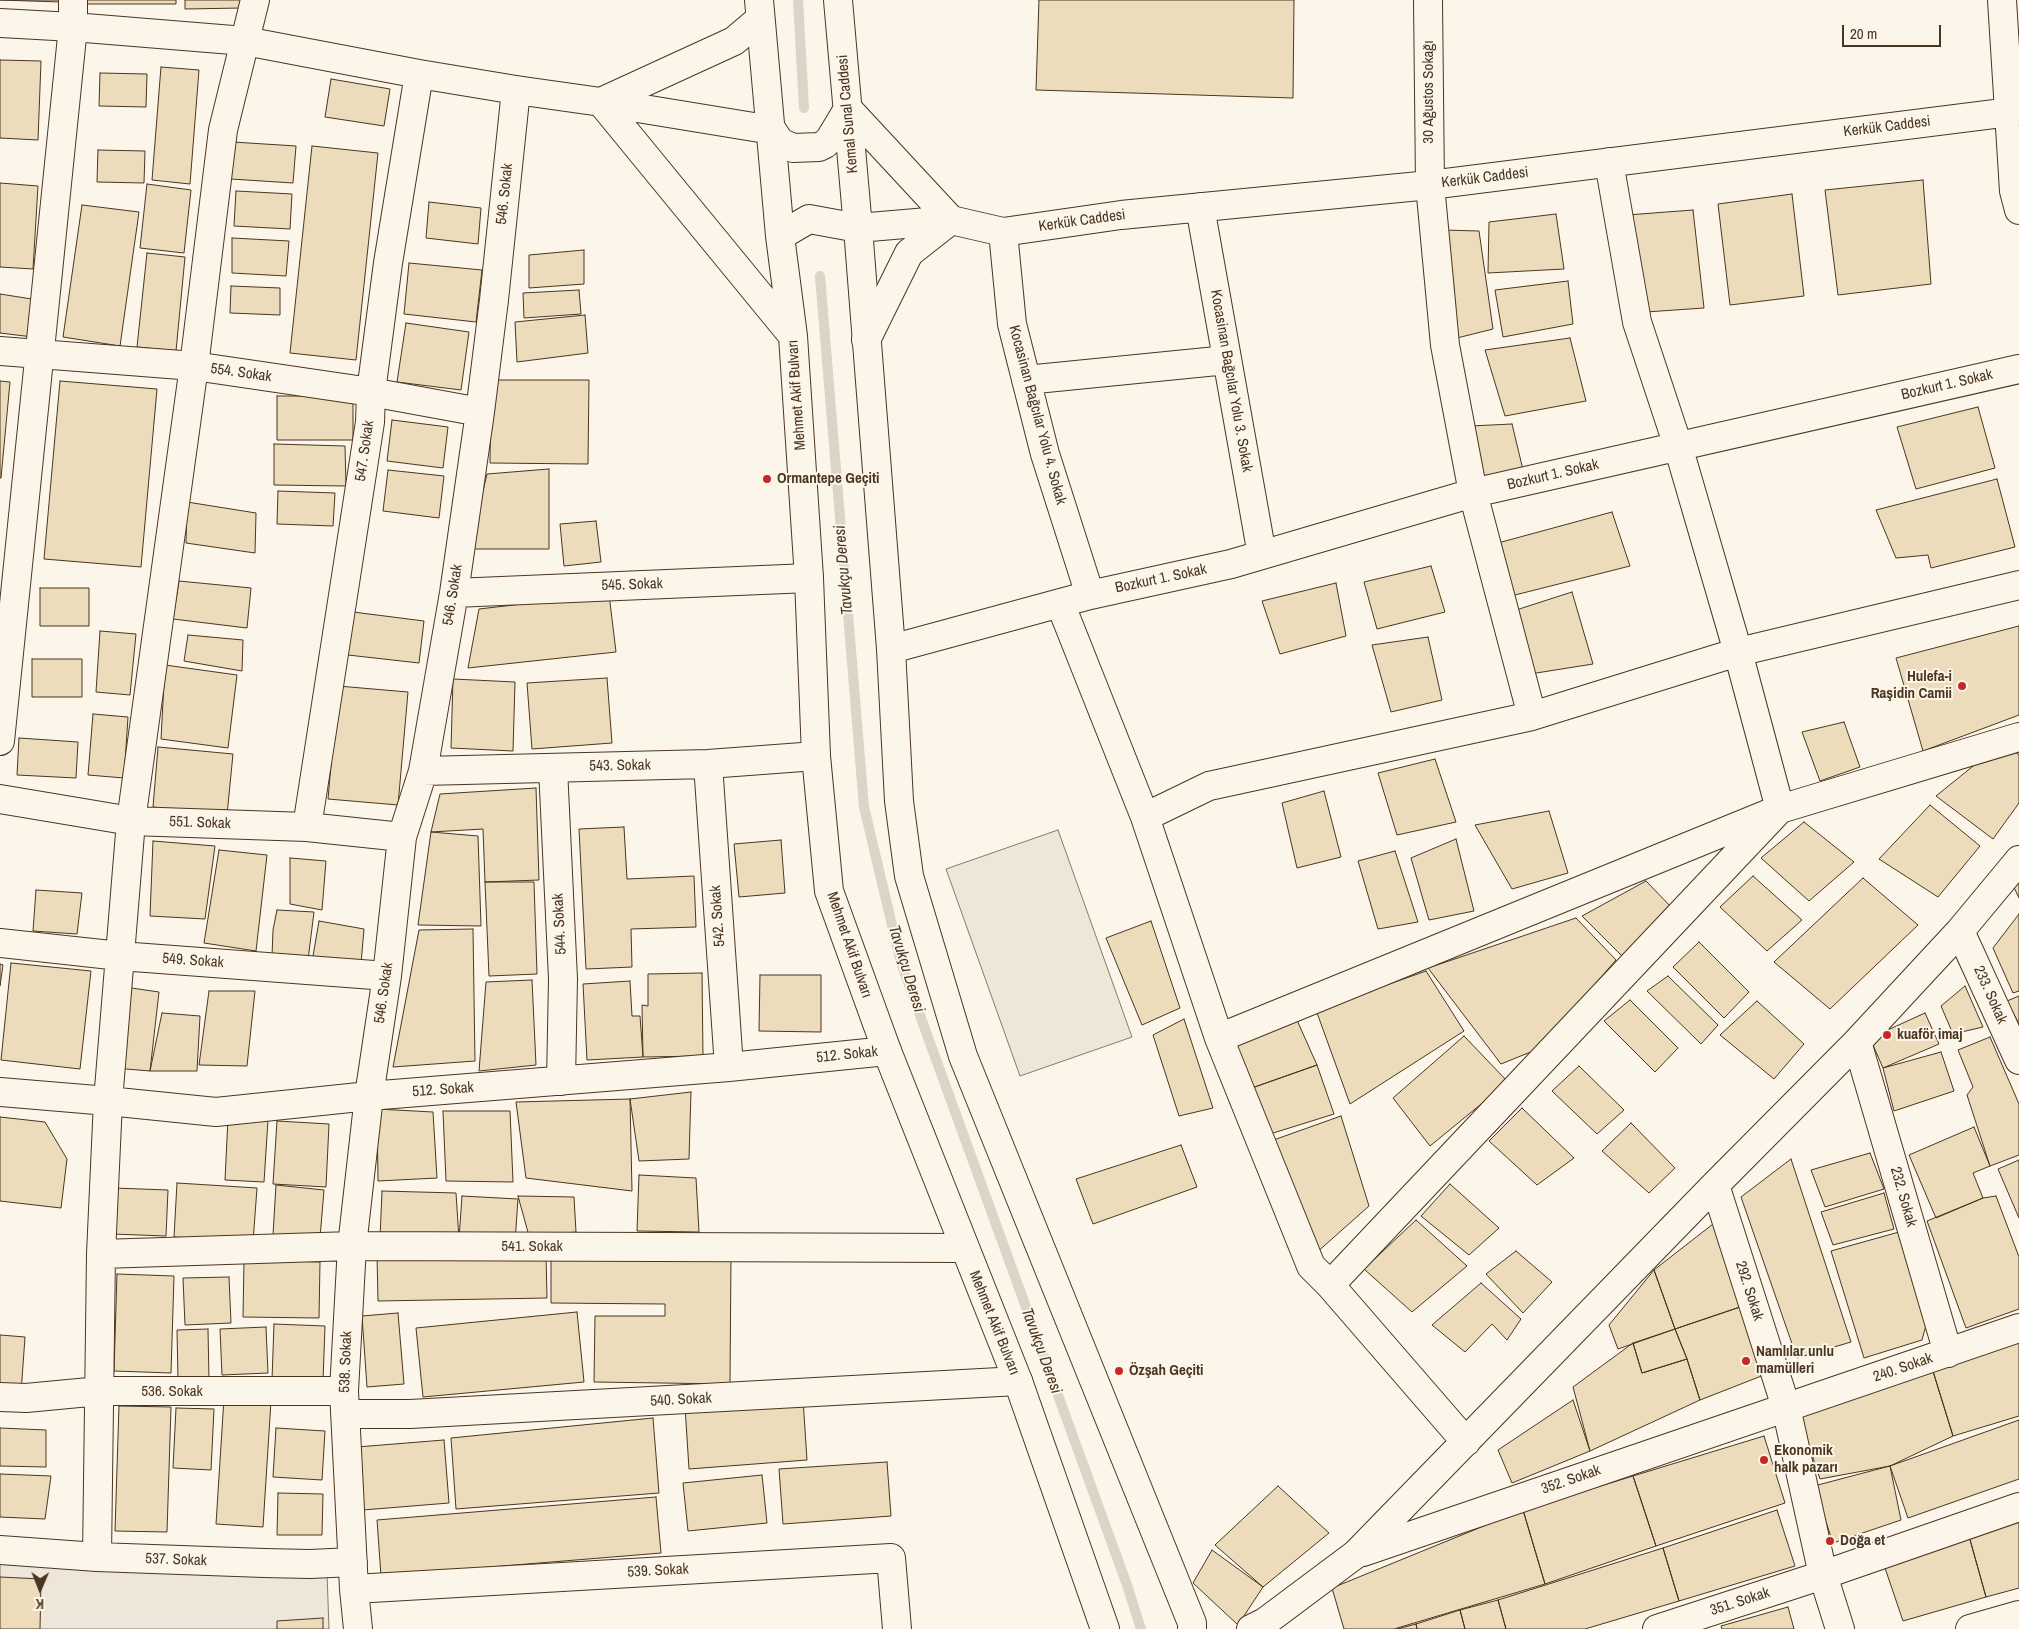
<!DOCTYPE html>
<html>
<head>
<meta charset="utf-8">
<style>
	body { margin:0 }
	#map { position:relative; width:2019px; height:1629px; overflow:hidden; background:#fbf6e9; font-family:"Archivo Narrow",sans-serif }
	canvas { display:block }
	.north { position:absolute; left:15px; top:1564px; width:50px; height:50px; -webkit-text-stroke:4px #fbf6e9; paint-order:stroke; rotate:181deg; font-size:14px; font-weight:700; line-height:20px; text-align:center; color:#4a3520 }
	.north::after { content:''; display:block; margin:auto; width:18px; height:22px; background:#4a3520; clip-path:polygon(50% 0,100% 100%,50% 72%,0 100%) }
	.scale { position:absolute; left:1842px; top:25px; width:99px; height:22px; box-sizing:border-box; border:2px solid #4a3520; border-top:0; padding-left:6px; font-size:15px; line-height:18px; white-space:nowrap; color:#4a3520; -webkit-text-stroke:4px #fbf6e9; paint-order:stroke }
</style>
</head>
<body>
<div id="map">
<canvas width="2019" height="1629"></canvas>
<div class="north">K</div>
<div class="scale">20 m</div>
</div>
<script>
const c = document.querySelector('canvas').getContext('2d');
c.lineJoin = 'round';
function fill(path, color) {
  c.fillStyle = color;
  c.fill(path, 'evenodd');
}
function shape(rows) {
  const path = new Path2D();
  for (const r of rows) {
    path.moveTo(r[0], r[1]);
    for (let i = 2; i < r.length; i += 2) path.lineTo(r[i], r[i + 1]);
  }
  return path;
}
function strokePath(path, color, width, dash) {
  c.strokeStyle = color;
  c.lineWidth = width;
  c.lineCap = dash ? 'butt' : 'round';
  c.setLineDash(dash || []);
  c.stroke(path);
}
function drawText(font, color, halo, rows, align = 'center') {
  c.font = font + ' "Archivo Narrow",sans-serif';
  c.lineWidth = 4;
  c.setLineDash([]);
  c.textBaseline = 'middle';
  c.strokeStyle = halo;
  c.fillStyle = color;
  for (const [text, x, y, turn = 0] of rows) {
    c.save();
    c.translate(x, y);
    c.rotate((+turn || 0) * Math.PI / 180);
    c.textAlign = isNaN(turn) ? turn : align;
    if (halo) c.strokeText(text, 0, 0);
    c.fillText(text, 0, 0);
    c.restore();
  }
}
const green = shape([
	[1058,830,1132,1037,1020,1076,946,869,1058,830],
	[0,1560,327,1573,329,1629,0,1629,0,1560]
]);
fill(green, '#ede6d9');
strokePath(green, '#887966', 1);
strokePath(shape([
	[798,0,804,108],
	[820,276,864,807,901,963,1127,1585,1141,1629]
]), '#dcd4c6', 10);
const building = shape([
	[0,0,61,0,61,2,0,0],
	[86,0,176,0,176,4,86,4,86,0],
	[185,0,242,0,242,8,185,9,185,0],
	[1039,0,1294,0,1293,98,1036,90,1039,0],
	[0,60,41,61,38,140,0,138,0,60],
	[161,67,199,70,190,184,152,180,161,67],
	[100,73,147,74,146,107,99,106,100,73],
	[331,79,390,89,384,126,325,117,331,79],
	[233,142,296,146,293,183,231,179,233,142],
	[312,146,378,153,356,360,290,353,312,146],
	[98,150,145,151,144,183,97,182,98,150],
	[1923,180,1931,284,1838,295,1825,190,1923,180],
	[0,183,38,186,33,269,0,267,0,183],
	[147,184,191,190,184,253,140,248,147,184],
	[236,191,292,194,290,229,234,226,236,191],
	[1792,194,1804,296,1730,305,1718,204,1792,194],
	[429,202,481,208,478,244,426,238,429,202],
	[82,205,139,212,120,346,63,337,82,205],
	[1693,210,1704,308,1646,312,1627,215,1693,210],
	[1556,214,1564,269,1488,273,1489,222,1556,214],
	[1441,230,1479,231,1493,329,1453,339,1441,230],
	[232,238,289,241,286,276,232,273,232,238],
	[584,250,584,284,529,288,529,255,584,250],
	[147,253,185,257,176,351,137,347,147,253],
	[409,263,482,270,476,322,404,314,409,263],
	[1568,281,1573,324,1503,337,1495,290,1568,281],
	[231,286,280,288,280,315,230,313,231,286],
	[579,290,581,314,524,318,523,293,579,290],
	[0,294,38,300,33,337,0,333,0,294],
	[585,315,588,353,517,362,515,322,585,315],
	[406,323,469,332,461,390,397,382,406,323],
	[1570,338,1586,401,1505,416,1485,350,1570,338],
	[491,380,589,380,588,464,490,463,491,380],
	[0,381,10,382,1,478,0,478,0,381],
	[60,381,157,389,141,567,44,559,60,381],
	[277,396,353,396,353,440,277,440,277,396],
	[1978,407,1995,468,1916,489,1897,427,1978,407],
	[392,420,448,427,443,468,387,461,392,420],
	[1512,424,1524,474,1481,483,1470,426,1512,424],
	[274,444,345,446,346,486,274,485,274,444],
	[549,469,549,549,469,549,487,474,549,469],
	[388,470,444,476,439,518,383,511,388,470],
	[1997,479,2015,547,1931,568,1928,555,1896,558,1876,510,1997,479],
	[278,491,335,493,333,526,277,524,278,491],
	[187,502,256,513,255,553,186,543,187,502],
	[1612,512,1630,566,1511,596,1498,543,1612,512],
	[596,521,601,562,564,566,560,524,596,521],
	[1431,566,1445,612,1377,629,1364,582,1431,566],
	[179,581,251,588,247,628,173,619,179,581],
	[1336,583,1346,636,1280,654,1262,601,1336,583],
	[40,588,89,588,89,626,40,626,40,588],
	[1572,592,1593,664,1530,674,1513,611,1572,592],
	[609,594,616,652,468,668,479,609,609,594],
	[353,612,424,621,419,663,348,655,353,612],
	[2019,626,2019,715,1923,751,1896,658,2019,626],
	[100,631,136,634,130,695,96,692,100,631],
	[188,635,243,640,242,671,184,661,188,635],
	[1428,637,1442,700,1391,712,1372,645,1428,637],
	[32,659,82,659,82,697,32,697,32,659],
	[165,665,237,675,228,748,161,739,165,665],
	[607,678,612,743,532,749,527,683,607,678],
	[453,679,515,682,513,751,451,748,453,679],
	[338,686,408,692,398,805,328,799,338,686],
	[93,714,128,717,124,778,88,775,93,714],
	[1844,722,1860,767,1820,781,1802,732,1844,722],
	[19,738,78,742,76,778,17,775,19,738],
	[2003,742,2019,755,2019,803,1993,839,1936,796,2003,742],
	[158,747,233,754,227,815,153,807,158,747],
	[1435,759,1456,822,1397,835,1378,773,1435,759],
	[536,788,539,880,485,882,483,829,431,832,440,794,536,788],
	[1324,791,1341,857,1297,868,1282,803,1324,791],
	[1930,805,1980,846,1938,897,1879,859,1930,805],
	[1549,811,1568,873,1512,889,1475,825,1549,811],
	[1804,822,1854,862,1809,901,1761,858,1804,822],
	[624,827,627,879,694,876,696,927,631,929,632,967,586,969,579,829,624,827],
	[431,832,478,836,481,926,418,925,431,832],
	[1456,839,1474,911,1429,920,1411,858,1456,839],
	[781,840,785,893,739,897,734,844,781,840],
	[153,841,215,846,205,919,150,916,153,841],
	[219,850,267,855,256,951,204,943,219,850],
	[1395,851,1418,922,1378,929,1358,861,1395,851],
	[290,858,326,861,322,910,290,904,290,858],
	[2019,874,2019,898,2010,879,2019,874],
	[1753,876,1802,920,1767,951,1720,907,1753,876],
	[1863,878,1918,925,1830,1009,1774,962,1863,878],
	[1646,881,1676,912,1627,961,1582,916,1646,881],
	[485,882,534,882,537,974,489,976,485,882],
	[36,890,82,893,77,934,33,931,36,890],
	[277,910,314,912,308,960,272,956,273,930,277,910],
	[2019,914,2019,991,2013,993,1993,948,2019,914],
	[1576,918,1616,960,1538,1049,1501,1064,1428,968,1576,918],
	[319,921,364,929,361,964,313,956,319,921],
	[1151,921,1180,1008,1142,1025,1106,938,1151,921],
	[473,929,475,1061,393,1067,419,930,473,929],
	[1699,942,1749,992,1724,1018,1673,967,1699,942],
	[11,963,91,971,80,1069,1,1060,11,963],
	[0,964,3,965,0,986,0,964],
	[1426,971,1464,1031,1350,1104,1316,1010,1426,971],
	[702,973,703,1056,643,1057,642,1005,648,1006,648,974,702,973],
	[760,975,821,975,821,1032,759,1031,760,975],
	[1668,976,1718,1025,1701,1044,1647,991,1668,976],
	[532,980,536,1065,479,1071,486,982,532,980],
	[630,981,632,1016,640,1016,643,1057,587,1060,583,984,630,981],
	[118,986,159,992,150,1071,114,1068,118,986],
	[1965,986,1983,1027,1953,1034,1941,1006,1965,986],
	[209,991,255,991,247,1066,199,1065,209,991],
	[2019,996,2019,1024,2007,1001,2019,996],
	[1630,1000,1678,1048,1655,1072,1604,1021,1630,1000],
	[1757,1001,1804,1044,1774,1079,1720,1035,1757,1001],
	[162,1013,200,1016,197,1071,150,1071,162,1013],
	[1925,1013,1939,1044,1883,1068,1870,1038,1925,1013],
	[1296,1018,1317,1065,1246,1090,1230,1044,1296,1018],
	[1184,1019,1213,1108,1179,1116,1153,1035,1184,1019],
	[1464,1036,1508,1082,1430,1146,1393,1098,1464,1036],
	[1990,1037,2019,1104,2019,1155,1990,1166,1967,1095,1973,1087,1958,1050,1990,1037],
	[1941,1052,1954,1091,1894,1111,1883,1068,1941,1052],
	[1317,1065,1334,1114,1270,1134,1252,1088,1317,1065],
	[1579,1066,1624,1110,1597,1134,1552,1091,1579,1066],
	[691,1092,689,1159,639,1161,630,1099,691,1092],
	[630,1099,632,1191,526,1178,516,1102,630,1099],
	[1522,1108,1574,1158,1537,1185,1489,1141,1522,1108],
	[377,1109,433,1112,437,1178,378,1181,377,1109],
	[443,1111,510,1111,513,1182,446,1181,443,1111],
	[1341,1116,1369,1206,1315,1254,1268,1142,1341,1116],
	[0,1117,45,1122,67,1159,61,1208,0,1201,0,1117],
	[228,1118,268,1120,264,1182,225,1180,228,1118],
	[277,1121,329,1124,326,1187,273,1184,277,1121],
	[1631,1123,1675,1168,1649,1193,1602,1151,1631,1123],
	[1974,1127,1990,1166,1973,1173,1983,1198,1936,1218,1909,1155,1974,1127],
	[1181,1145,1197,1187,1093,1224,1076,1179,1181,1145],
	[1870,1153,1884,1189,1825,1207,1811,1170,1870,1153],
	[1791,1159,1851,1342,1797,1358,1741,1197,1791,1159],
	[2019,1160,2019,1218,1998,1169,2019,1160],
	[639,1175,696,1178,699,1232,637,1231,639,1175],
	[177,1183,257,1188,253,1242,174,1237,177,1183],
	[1450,1184,1499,1228,1469,1255,1421,1216,1450,1184],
	[276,1185,324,1190,320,1238,273,1235,276,1185],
	[114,1188,168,1190,166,1236,112,1234,114,1188],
	[382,1191,456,1193,459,1239,380,1238,382,1191],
	[1884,1193,1894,1229,1833,1245,1821,1212,1884,1193],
	[462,1196,518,1199,515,1242,459,1239,462,1196],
	[518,1196,574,1197,576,1232,529,1236,518,1196],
	[1996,1196,2019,1257,2019,1309,1966,1328,1927,1221,1983,1198,1996,1196],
	[1416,1220,1467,1266,1412,1312,1364,1269,1416,1220],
	[1713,1224,1743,1306,1675,1329,1654,1270,1713,1224],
	[1899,1232,1928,1318,1922,1340,1864,1358,1831,1251,1899,1232],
	[1516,1251,1552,1282,1523,1313,1486,1274,1516,1251],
	[551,1252,731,1253,730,1384,594,1382,595,1316,665,1316,665,1304,551,1303,551,1252],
	[546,1253,547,1298,378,1301,377,1256,546,1253],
	[244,1260,320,1262,319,1318,243,1317,244,1260],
	[1654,1270,1675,1329,1618,1349,1609,1325,1654,1270],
	[117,1274,174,1276,171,1373,114,1371,117,1274],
	[229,1277,231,1323,185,1325,183,1278,229,1277],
	[1481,1283,1521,1319,1507,1340,1492,1324,1465,1352,1432,1325,1481,1283],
	[1743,1306,1764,1375,1700,1400,1687,1359,1675,1329,1743,1306],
	[577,1312,584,1382,423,1397,416,1328,577,1312],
	[398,1313,404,1384,367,1387,362,1316,398,1313],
	[274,1324,325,1326,323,1381,272,1380,274,1324],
	[266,1327,268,1373,222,1375,220,1329,266,1327],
	[208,1329,209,1380,178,1380,177,1330,208,1329],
	[1675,1329,1687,1359,1642,1373,1633,1343,1675,1329],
	[0,1335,25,1337,21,1393,0,1392,0,1335],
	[2019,1341,2019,1416,1953,1436,1932,1368,2019,1341],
	[1633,1343,1642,1373,1687,1359,1700,1400,1590,1451,1573,1387,1633,1343],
	[1932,1368,1953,1436,1890,1466,1820,1479,1798,1413,1932,1368],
	[224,1398,271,1401,263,1527,216,1524,224,1398],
	[803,1399,807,1460,689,1469,685,1407,803,1399],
	[1573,1400,1590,1451,1512,1483,1498,1450,1573,1400],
	[119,1406,171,1407,167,1532,115,1531,119,1406],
	[176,1408,214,1409,211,1470,173,1468,176,1408],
	[653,1418,659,1493,456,1509,451,1438,653,1418],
	[2019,1420,2019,1479,1908,1518,1890,1466,2019,1420],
	[0,1428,46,1430,46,1467,0,1466,0,1428],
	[276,1428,325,1431,322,1480,273,1477,276,1428],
	[1764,1436,1785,1503,1656,1546,1633,1476,1764,1436],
	[444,1440,449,1503,363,1510,357,1447,444,1440],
	[887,1462,891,1516,783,1524,779,1469,887,1462],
	[1890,1466,1901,1520,1833,1543,1814,1486,1890,1466],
	[0,1474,51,1476,45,1519,0,1517,0,1474],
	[762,1475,767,1523,688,1531,683,1483,762,1475],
	[1633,1476,1656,1546,1545,1584,1523,1510,1633,1476],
	[1278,1486,1329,1533,1263,1587,1215,1545,1278,1486],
	[278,1493,323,1494,322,1535,277,1535,278,1493],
	[656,1497,661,1553,381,1576,377,1520,656,1497],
	[1523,1510,1545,1584,1394,1629,1344,1629,1332,1588,1523,1510],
	[1777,1510,1795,1566,1679,1601,1663,1548,1777,1510],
	[2019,1520,2019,1588,1986,1597,1969,1536,2019,1520],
	[1969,1536,1986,1597,1903,1621,1884,1565,1969,1536],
	[1663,1548,1679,1601,1585,1629,1506,1629,1498,1600,1663,1548],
	[1212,1550,1263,1587,1238,1625,1193,1583,1212,1550],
	[0,1577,41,1579,40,1629,0,1629,0,1577],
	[1498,1600,1506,1629,1465,1629,1460,1610,1498,1600],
	[1788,1607,1794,1629,1722,1629,1721,1626,1788,1607],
	[1460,1610,1465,1629,1417,1629,1416,1624,1460,1610],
	[323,1618,323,1629,277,1629,277,1621,323,1618],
	[1416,1624,1417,1629,1397,1629,1416,1624]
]);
fill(building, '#ecdcbc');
strokePath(building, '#4a3520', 1);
const minor = shape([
	[1428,0,1430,185,1445,345,1473,493,1532,716],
	[2002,0,2014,191,2019,210],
	[0,23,73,27,245,41,419,74,516,90,601,102,734,41,760,19],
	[1200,207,1262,555],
	[1003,232,1012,324,1045,454,1090,595],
	[866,340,909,253,951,220,1003,232,1121,215,1430,185,2019,111],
	[0,351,194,366,371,392,480,412],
	[1026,380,1227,360],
	[454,593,809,578],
	[1060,603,1145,817],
	[891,649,1090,595,1231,564,1473,493,2019,369],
	[0,741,73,27,73,0],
	[708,764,729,1067],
	[553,768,563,979,561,1081],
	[423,771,708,764,816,756],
	[0,799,131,821,307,827,402,837],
	[307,827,370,422,371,392,388,263,419,74],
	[1960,931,2019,1060],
	[0,943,120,956,387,976],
	[1219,1038,1780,809,2019,737],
	[1857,1042,1948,1353],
	[0,1092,108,1101,216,1112,369,1096,729,1067,887,1051],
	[1715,1185,1786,1407,1823,1575,1840,1629],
	[101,1254,352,1246,963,1248],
	[1330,1285,1780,809,1738,652,1678,446,1637,322,1609,162],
	[0,1397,26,1398,100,1391,344,1391],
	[345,1414,410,1414,1018,1381],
	[1466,1442,1330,1285,1311,1266,1219,1038,1145,817,1209,786,1532,716,1738,652,2019,585],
	[0,1550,97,1557,264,1563,310,1564,353,1562],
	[1363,1552,2019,1328],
	[1356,1554,1715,1185,1857,1042,1960,931,2019,860],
	[97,1557,101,1254,108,1101,131,821,194,366,223,130,255,0],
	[354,1589,891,1558,897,1629],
	[358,1629,354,1589,344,1391,352,1246,369,1096,387,976,402,837,423,771,454,593,480,412,494,300,516,90],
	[1657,1629,1823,1575,2019,1507],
	[1970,1629,2019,1615]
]);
const major = shape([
	[759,0,780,236,793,336,809,578,816,756,829,891,887,1051,1018,1381,1105,1629],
	[838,0,858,228,891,649,899,801,909,876,963,1056,1192,1623,1192,1629],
	[601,102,772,130,780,142,793,148,819,147,825,144,830,139,848,109,951,220],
	[601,102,793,336],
	[780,236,809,219,858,228,951,220],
	[1251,1629,1265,1622,1356,1554]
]);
strokePath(minor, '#4a3520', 30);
strokePath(major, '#4a3520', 30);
strokePath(minor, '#fbf6e9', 28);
strokePath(major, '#fbf6e9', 28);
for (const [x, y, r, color] of [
	[767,479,5,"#c62828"],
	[1962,686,5,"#c62828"],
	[1887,1035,5,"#c62828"],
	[1746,1361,5,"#c62828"],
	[1119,1371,5,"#c62828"],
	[1764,1460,5,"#c62828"],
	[1830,1541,5,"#c62828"]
]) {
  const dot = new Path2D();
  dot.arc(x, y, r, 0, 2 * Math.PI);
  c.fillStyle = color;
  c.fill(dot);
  strokePath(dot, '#fbf6e9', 2);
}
drawText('15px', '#4a3520', '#fbf6e9', [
	["30 Ağustos Sokağı",1429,92,-90],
	["Kemal Sunal Caddesi",848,114,-95],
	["Kerkük Caddesi",1887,127,-7],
	["Kerkük Caddesi",1485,178,-7],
	["546. Sokak",505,194,-84],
	["Kerkük Caddesi",1082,221,-8],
	["554. Sokak",241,373,8],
	["Kocasinan Bağcılar Yolu 3. Sokak",1231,381,80],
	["Bozkurt 1. Sokak",1947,385,-13],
	["Mehmet Akif Bulvarı",797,395,-94],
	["Kocasinan Bağcılar Yolu 4. Sokak",1037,415,75],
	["547. Sokak",365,451,-82],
	["Bozkurt 1. Sokak",1553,475,-13],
	["Bozkurt 1. Sokak",1161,579,-12],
	["545. Sokak",632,585,-2],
	["546. Sokak",453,595,-81],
	["543. Sokak",620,766,-1],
	["551. Sokak",200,823,2],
	["542. Sokak",718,916,-94],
	["544. Sokak",560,924,-93],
	["Mehmet Akif Bulvarı",849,945,71],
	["549. Sokak",193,961,4],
	["546. Sokak",384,993,-82],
	["233. Sokak",1990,995,66],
	["512. Sokak",847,1055,-6],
	["512. Sokak",443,1090,-4],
	["232. Sokak",1903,1197,74],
	["541. Sokak",532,1247],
	["292. Sokak",1749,1291,72],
	["Mehmet Akif Bulvarı",994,1323,68],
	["538. Sokak",346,1362,-88],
	["240. Sokak",1903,1368,-19],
	["536. Sokak",172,1392],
	["540. Sokak",681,1400,-3],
	["352. Sokak",1571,1480,-19],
	["537. Sokak",176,1560,2],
	["539. Sokak",658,1571,-3],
	["351. Sokak",1740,1602,-18]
]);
drawText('bold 15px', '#4a3520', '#fbf6e9', [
	["Ormantepe Geçiti",777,479],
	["Hulefa-i",1952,677,"right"],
	["Raşidin Camii",1952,694,"right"],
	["kuaför imaj",1897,1035],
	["Namlılar unlu",1756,1352],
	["mamülleri",1756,1369],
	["Özşah Geçiti",1129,1371],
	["Ekonomik",1774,1451],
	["halk pazarı",1774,1468],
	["Doğa et",1840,1541]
], 'left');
drawText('italic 16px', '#4a3520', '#fbf6e9', [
	["Tavukçu Deresi",844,570,-95],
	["Tavukçu Deresi",906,969,73],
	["Tavukçu Deresi",1041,1351,70]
]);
</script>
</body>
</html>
